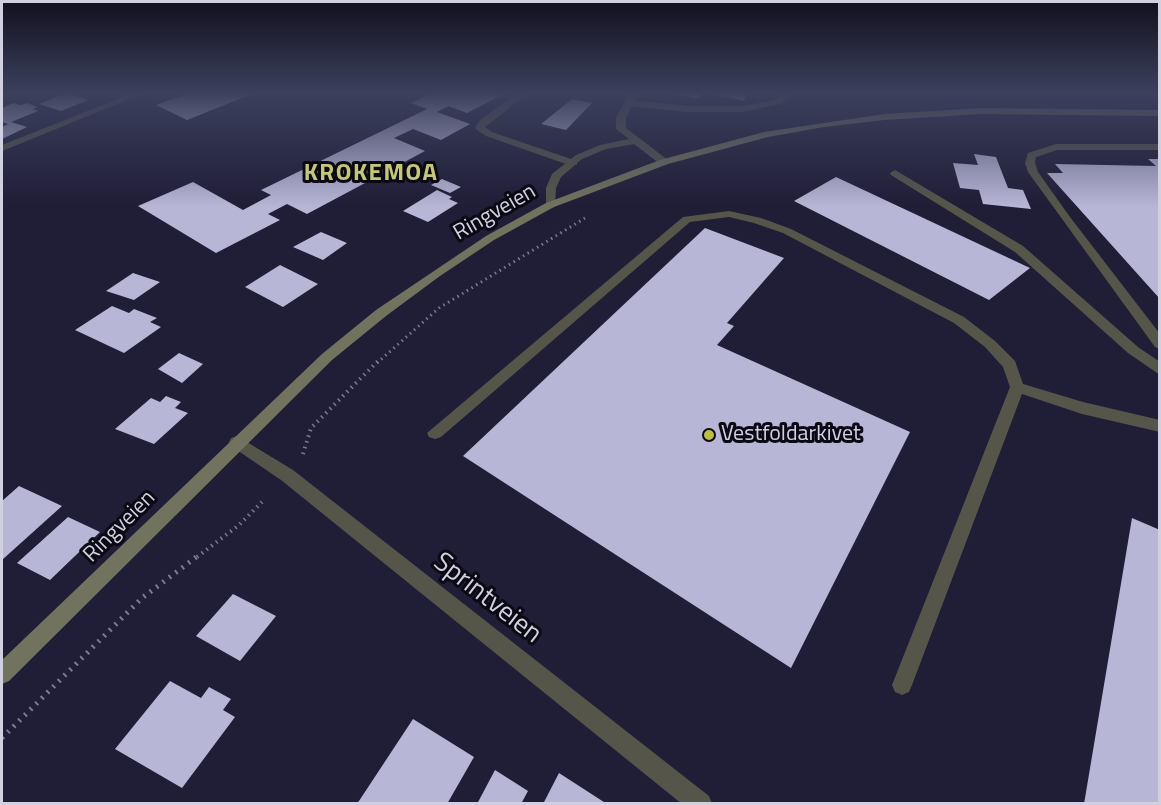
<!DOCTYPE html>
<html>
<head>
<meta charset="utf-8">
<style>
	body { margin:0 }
	#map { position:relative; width:1161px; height:805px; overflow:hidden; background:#201d36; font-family:"Titillium Web",sans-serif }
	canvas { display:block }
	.frame { position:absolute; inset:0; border:3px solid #d1d0e0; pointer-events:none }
</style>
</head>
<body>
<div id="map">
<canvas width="1161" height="805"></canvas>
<div class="frame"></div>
</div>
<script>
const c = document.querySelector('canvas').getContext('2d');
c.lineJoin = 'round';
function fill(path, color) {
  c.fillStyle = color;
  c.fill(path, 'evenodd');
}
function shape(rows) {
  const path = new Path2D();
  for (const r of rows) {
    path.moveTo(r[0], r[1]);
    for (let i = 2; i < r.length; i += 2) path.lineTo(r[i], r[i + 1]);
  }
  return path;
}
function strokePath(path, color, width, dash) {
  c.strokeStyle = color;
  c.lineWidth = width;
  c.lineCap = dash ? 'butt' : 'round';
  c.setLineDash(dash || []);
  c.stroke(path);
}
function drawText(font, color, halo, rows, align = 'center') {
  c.font = font + ' "Titillium Web",sans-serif';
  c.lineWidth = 6;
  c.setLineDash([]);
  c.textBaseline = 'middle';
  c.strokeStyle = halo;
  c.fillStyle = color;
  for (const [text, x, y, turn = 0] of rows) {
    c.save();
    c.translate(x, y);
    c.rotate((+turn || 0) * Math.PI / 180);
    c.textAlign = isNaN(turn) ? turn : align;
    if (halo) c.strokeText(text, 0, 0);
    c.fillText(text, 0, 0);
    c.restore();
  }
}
fill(shape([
	[63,94,70,94,88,100,61,111,39,104],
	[186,94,252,94,187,120,156,105],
	[429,94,504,94,467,113,448,106,437,112,470,124,441,140,413,129,394,138,425,151,307,214,287,204,268,214,280,220,216,253,138,206,193,182,243,210,271,195,261,190,427,109,411,103],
	[674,94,701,94,699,99],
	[713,94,746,94,744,101],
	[572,99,592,103,566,130,541,124],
	[13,103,21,105,27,103,38,107,33,109,38,111,11,122,27,127,2,139,2,127,8,124,2,122,2,108],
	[974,154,996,157,1008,188,1023,190,1031,209,983,204,979,190,960,188,953,163,978,165],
	[1148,159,1160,159,1160,299,1047,173,1063,173,1055,164,1156,166],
	[836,177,1030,268,989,300,794,201],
	[442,179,461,187,450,193,431,185],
	[437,190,452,197,449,199,458,203,428,222,403,211],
	[705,228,784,258,727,323,734,326,717,345,910,432,791,668,463,456],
	[321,232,347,243,323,260,293,247],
	[280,265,318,284,283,307,245,287],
	[133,273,160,282,134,300,106,291],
	[112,306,129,313,134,309,157,318,150,322,161,327,124,353,75,330],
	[179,353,203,364,182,383,158,369],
	[166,396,181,402,175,408,188,413,154,444,115,429,151,398,160,402],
	[19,486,62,506,2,560,2,501],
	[68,517,100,532,50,580,17,563],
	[1132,518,1160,530,1160,804,1084,804],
	[233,594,276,616,240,661,196,636],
	[170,681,201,698,209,687,231,699,223,710,235,717,182,788,115,749],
	[413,719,474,757,447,804,357,804],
	[495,770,528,791,521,804,477,804],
	[559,773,607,804,543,804]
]), '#b8b6d7');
strokePath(shape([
	[377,363,439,308,585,218]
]), '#7c7a8e', 3, [1.5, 4]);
strokePath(shape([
	[303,454,311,428,378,361],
	[197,557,239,525,262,502]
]), '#7c7a8e', 4, [1.5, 4.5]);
strokePath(shape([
	[2,738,142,598,199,555]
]), '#7c7a8e', 5, [2, 6]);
fill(shape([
	[517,94,527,94,485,127,492,132,577,161,577,165,569,165,486,136,477,130,475,128,480,120,517,94],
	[782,94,792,94,781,104,742,112,687,112,628,106,624,103,628,100,687,106,742,106,775,100,782,94],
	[1056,144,1160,144,1160,150,1057,150,1036,157,1035,163,1038,172,1070,217,1160,334,1160,349,1155,347,1028,172,1025,163,1028,153,1056,144],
	[895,170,1023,246,1138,347,1160,362,1160,375,1128,353,1015,252,891,175,890,173,895,170],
	[729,211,761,218,791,229,964,317,995,341,1015,361,1023,384,1083,402,1160,420,1160,432,1082,414,1022,394,912,685,909,692,902,695,895,692,892,685,1010,387,1003,367,985,347,954,323,783,233,754,223,729,217,690,222,441,437,435,439,429,437,427,433,683,217,729,211]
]), '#555649');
fill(shape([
	[130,94,142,94,2,151,2,145,130,94],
	[629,94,637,94,626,118,626,128,668,160,668,164,660,164,634,144,606,149,582,159,561,177,556,188,555,205,546,207,546,188,552,174,576,155,600,145,629,139,616,129,616,118,629,94],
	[237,436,293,470,709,796,712,804,682,804,281,480,231,446,229,442,231,438,237,436]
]), '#555649');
fill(shape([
	[981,108,1160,110,1160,116,981,114,884,120,824,127,768,137,668,164,554,207,494,240,440,276,386,316,332,360,9,681,2,684,2,660,322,354,376,310,486,236,546,203,660,160,764,132,884,114,981,108]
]), '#72735e');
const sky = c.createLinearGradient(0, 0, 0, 207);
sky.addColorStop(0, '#12101e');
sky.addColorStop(0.45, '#3c405d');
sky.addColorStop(1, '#3c405d00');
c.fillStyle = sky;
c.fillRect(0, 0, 1161, 207);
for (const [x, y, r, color] of [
	[709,435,6,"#bebf42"]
]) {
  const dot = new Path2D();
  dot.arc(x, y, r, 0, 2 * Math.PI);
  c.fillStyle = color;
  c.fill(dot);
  strokePath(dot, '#0a0914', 2);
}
drawText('22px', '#d1d0e0', '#0a0914', [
	["Ringveien",495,213,-30],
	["Ringveien",120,527,-45]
]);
drawText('22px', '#d1d0e0', '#0a0914', [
	["Vestfoldarkivet",721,435]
], 'left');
c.letterSpacing = '1.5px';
drawText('bold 24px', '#c4c678', '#0a0914', [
	["KROKEMOA",371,174]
]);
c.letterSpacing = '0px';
drawText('27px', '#d1d0e0', '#0a0914', [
	["Sprintveien",487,599,38]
]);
</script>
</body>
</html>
